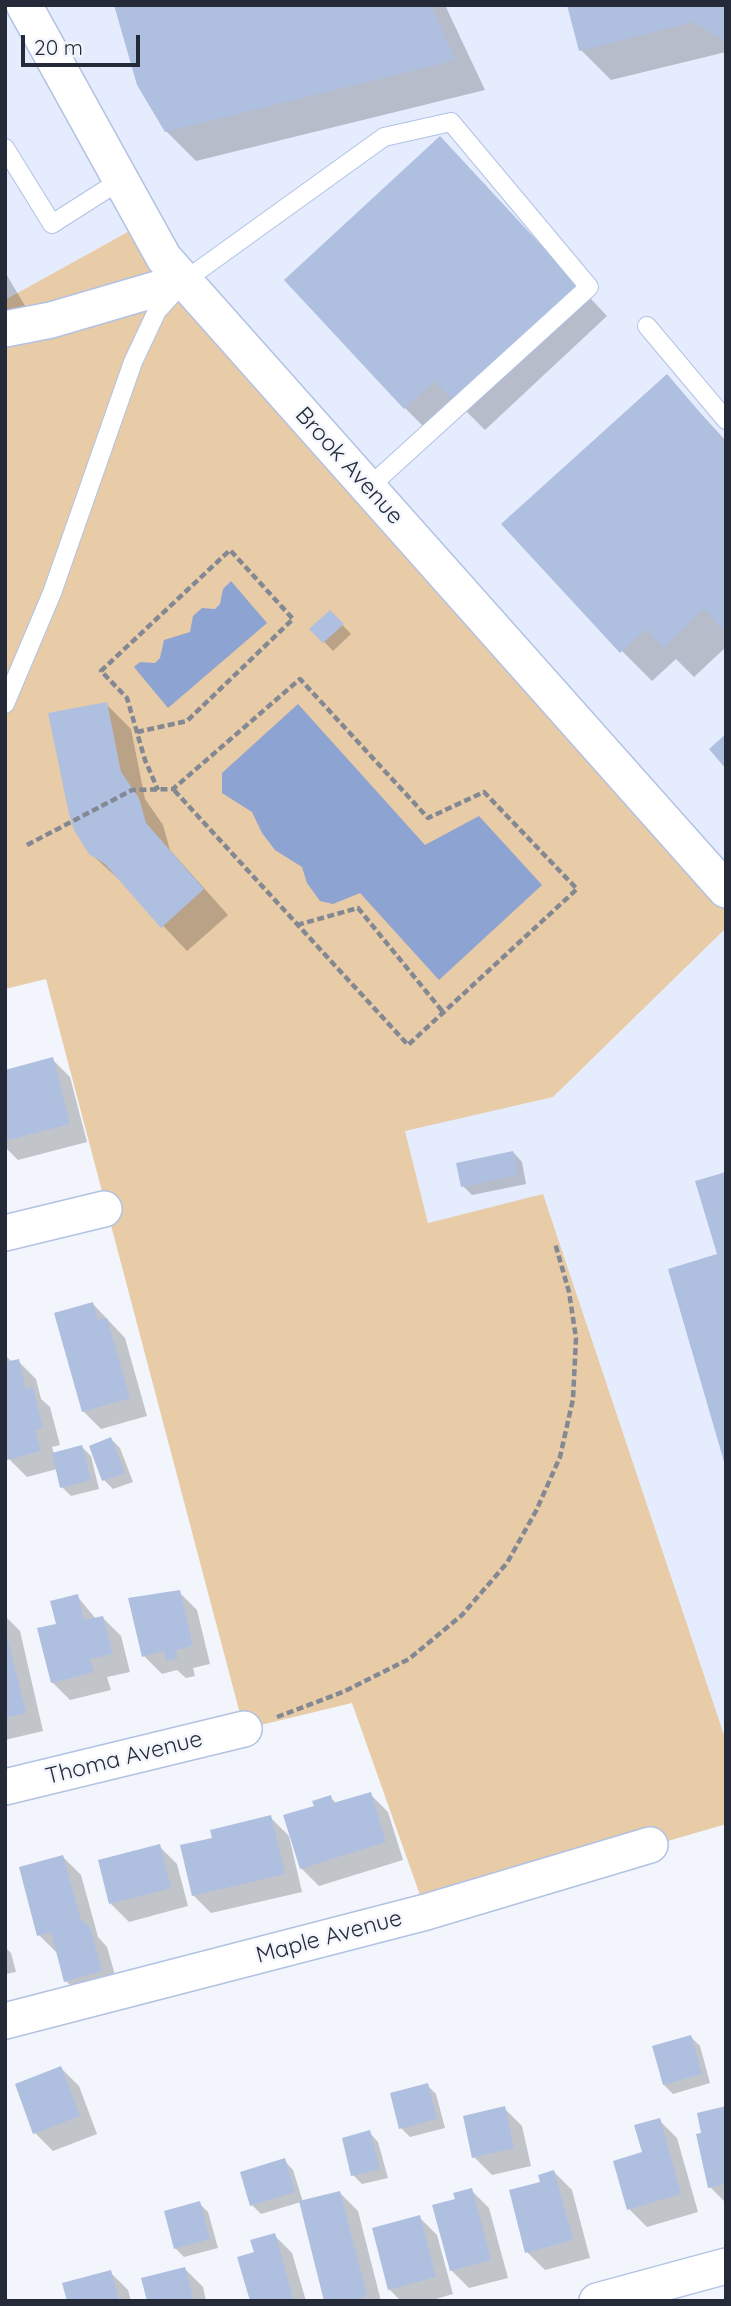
<!DOCTYPE html>
<html>
<head>
<meta charset="utf-8">
<style>
	body { margin:0 }
	#map { position:relative; width:731px; height:2306px; overflow:hidden; background:#f2f5fc; font-family:Quicksand,sans-serif }
	canvas { display:block }
	.frame { position:absolute; inset:0; border:7px solid #242a37; pointer-events:none }
	.scale { position:absolute; left:21px; top:35px; width:119px; height:32px; box-sizing:border-box; border:4px solid #242a37; border-top:0; padding-left:9px; font-size:21px; line-height:24px; white-space:nowrap; color:#242a37; -webkit-text-stroke:5px #f2f5fc; paint-order:stroke }
</style>
</head>
<body>
<div id="map">
<canvas width="731" height="2306"></canvas>
<div class="frame"></div>
<div class="scale">20 m</div>
</div>
<script>
const c = document.querySelector('canvas').getContext('2d');
c.lineJoin = 'round';
function fill(path, color) {
  c.fillStyle = color;
  c.fill(path, 'evenodd');
}
function shape(rows) {
  const path = new Path2D();
  for (const r of rows) {
    path.moveTo(r[0], r[1]);
    for (let i = 2; i < r.length; i += 2) path.lineTo(r[i], r[i + 1]);
  }
  return path;
}
function strokePath(path, color, width, dash) {
  c.strokeStyle = color;
  c.lineWidth = width;
  c.lineCap = dash ? 'butt' : 'round';
  c.setLineDash(dash || []);
  c.stroke(path);
}
function drawText(font, color, halo, rows, align = 'center') {
  c.font = font + ' Quicksand,sans-serif';
  c.lineWidth = 5;
  c.setLineDash([]);
  c.textBaseline = 'middle';
  c.strokeStyle = halo;
  c.fillStyle = color;
  for (const [text, x, y, turn = 0] of rows) {
    c.save();
    c.translate(x, y);
    c.rotate((+turn || 0) * Math.PI / 180);
    c.textAlign = isNaN(turn) ? turn : align;
    if (halo) c.strokeText(text, 0, 0);
    c.fillText(text, 0, 0);
    c.restore();
  }
}
fill(shape([
	[5,5,726,5,726,890,5,300],
	[726,928,726,1741,543,1195,428,1223,405,1130,553,1097]
]), '#e4ecfd');
fill(shape([
	[144,223,726,890,726,928,553,1097,405,1131,428,1223,543,1194,726,1741,726,1824,426,1912,352,1703,244,1729,46,979,5,989,5,300]
]), '#e8cba7');
fill(shape([
	[231,581,267,623,168,708,134,667,140,662,155,663,160,658,164,640,190,632,193,616,202,608,215,609,220,604,223,589],
	[298,704,425,845,479,816,542,885,439,980,360,893,333,904,320,901,307,883,302,867,275,850,262,833,252,812,222,793,222,773]
]), '#8da3d2');
fill(shape([
	[116,5,445,5,485,90,196,161,166,131],
	[726,5,726,52,611,80,581,50],
	[440,138,607,316,485,430,465,410,435,438,405,408],
	[5,272,34,321,5,328],
	[667,377,726,441,726,647,694,677,676,659,652,681,622,651],
	[330,612,351,634,333,651,312,629],
	[106,704,131,729,145,799,163,825,170,850,228,915,187,951,125,885,90,853],
	[52,1059,70,1077,87,1142,18,1160,5,1147,5,1072],
	[513,1152,522,1162,526,1184,472,1195,463,1186],
	[93,1304,125,1338,147,1416,101,1429,83,1411],
	[5,1355,12,1362,18,1361,36,1379,41,1399,50,1407,60,1445,52,1447,54,1454,82,1447,91,1456,99,1489,71,1496,62,1487,57,1469,27,1477,9,1459,5,1451],
	[111,1439,120,1448,133,1482,113,1489,104,1480],
	[179,1592,197,1610,210,1664,193,1668,195,1676,186,1678,177,1670,162,1674,144,1656],
	[77,1596,96,1619,103,1618,121,1636,130,1672,107,1677,111,1690,70,1700,52,1682,58,1625],
	[5,1616,20,1631,43,1731,5,1740],
	[370,1794,388,1812,403,1860,319,1886,301,1868,316,1807,330,1797,337,1804],
	[270,1817,289,1836,302,1892,211,1913,193,1895,214,1839],
	[159,1846,177,1864,188,1906,129,1922,111,1904],
	[63,1857,81,1875,98,1937,107,1947,119,1989,84,1999,66,1981,57,1953,39,1935],
	[5,1947,11,1953,16,1972,6,1974],
	[691,2037,700,2046,710,2083,673,2094,664,2085],
	[61,2068,79,2086,97,2134,53,2151,35,2133],
	[427,2085,436,2094,445,2128,410,2137,401,2128],
	[504,2108,522,2126,531,2166,492,2175,474,2157],
	[726,2108,726,2203,710,2187,703,2134],
	[659,2120,677,2138,698,2212,647,2227,629,2209,644,2154],
	[369,2132,378,2142,388,2178,362,2184,353,2175],
	[284,2160,293,2170,303,2202,340,2193,358,2211,381,2301,326,2301,301,2202,261,2214,252,2205],
	[554,2172,572,2190,590,2258,545,2270,527,2252,542,2183],
	[471,2190,489,2208,508,2278,469,2288,451,2270],
	[199,2203,208,2212,218,2248,184,2257,175,2248],
	[419,2217,437,2235,453,2294,429,2301,401,2301,389,2289],
	[274,2235,292,2253,306,2301,251,2301,256,2253],
	[185,2269,203,2287,206,2301,149,2301],
	[110,2272,128,2290,131,2301,69,2301]
]), '#0003');
fill(shape([
	[114,5,431,5,456,60,165,132,137,85],
	[567,5,726,5,726,42,693,22,579,51],
	[440,136,579,286,454,401,435,381,404,409,284,280],
	[667,374,726,443,726,633,704,609,663,648,646,629,620,653,501,524],
	[330,610,344,624,323,643,309,629],
	[107,702,121,772,139,798,146,823,204,889,161,928,105,864,89,854,74,830,69,814,48,713],
	[726,734,726,769,709,749],
	[53,1057,70,1124,5,1141,5,1070],
	[513,1151,518,1175,461,1187,456,1163],
	[726,1172,726,1464,725,1465,668,1269,717,1254,695,1181],
	[93,1302,98,1320,107,1318,130,1398,82,1412,54,1313],
	[19,1359,26,1389,33,1387,43,1428,35,1430,41,1451,7,1460,5,1362],
	[111,1437,125,1473,102,1481,89,1446],
	[82,1445,91,1480,60,1488,52,1453],
	[180,1590,193,1646,176,1650,178,1658,166,1661,164,1651,142,1657,128,1598],
	[78,1594,84,1620,103,1616,113,1654,90,1659,94,1672,51,1683,37,1628,56,1624,50,1601],
	[5,1628,26,1713,5,1718],
	[371,1792,386,1842,300,1869,283,1815,314,1806,312,1801,331,1795,333,1803],
	[271,1815,285,1874,192,1896,180,1845,212,1838,210,1830],
	[160,1844,171,1888,109,1904,98,1860],
	[63,1855,81,1920,90,1927,102,1971,64,1982,51,1932,37,1936,19,1867],
	[691,2035,702,2074,663,2085,652,2046],
	[61,2066,80,2116,33,2134,15,2084],
	[428,2083,437,2119,399,2129,390,2093],
	[505,2106,514,2148,472,2158,463,2116],
	[726,2106,726,2184,708,2188,696,2134,701,2133,697,2113],
	[660,2118,681,2194,627,2210,613,2161,642,2152,634,2125],
	[370,2130,380,2169,351,2176,342,2138],
	[285,2158,295,2192,250,2206,240,2172],
	[554,2170,573,2240,525,2253,509,2190,540,2182,538,2175],
	[472,2188,491,2260,450,2271,432,2205,455,2199,453,2193],
	[340,2191,367,2296,349,2301,324,2301,299,2201],
	[200,2201,210,2239,174,2249,164,2211],
	[420,2215,436,2277,388,2290,372,2228],
	[275,2233,294,2301,250,2301,237,2257,254,2252,250,2240],
	[185,2267,194,2301,147,2301,141,2278],
	[111,2270,119,2301,67,2301,62,2283]
]), '#afbfe0');
const lane = shape([
	[5,148,52,224,121,180],
	[647,326,726,420],
	[5,704,52,593,133,362,157,311,184,281,384,137,451,122,589,287,368,488]
]);
const street = shape([
	[24,5,164,258,726,890],
	[5,329,51,320,184,281],
	[5,1233,104,1209],
	[5,1787,244,1729],
	[5,2021,426,1912,650,1845],
	[597,2301,726,2266]
]);
strokePath(lane, '#b2c2e3', 20);
strokePath(street, '#b2c2e3', 38);
strokePath(shape([
	[137,732,187,721,293,619,230,550,101,671,127,698,145,760,158,790],
	[27,845,132,790,173,789,300,679,428,818,484,792,577,889,408,1045,173,789],
	[297,925,358,908,443,1012],
	[277,1717,343,1692,409,1659,462,1615,507,1563,536,1511,560,1457,573,1399,576,1338,569,1292,555,1243]
]), '#838892', 4.5, [7, 3.5]);
strokePath(lane, '#fff', 18);
strokePath(street, '#fff', 35);
drawText('23px', '#242a37', '#f2f5fc', [
	["Brook Avenue",349,466,48],
	["Thoma Avenue",124,1758,-14],
	["Maple Avenue",329,1937,-15]
]);
</script>
</body>
</html>
